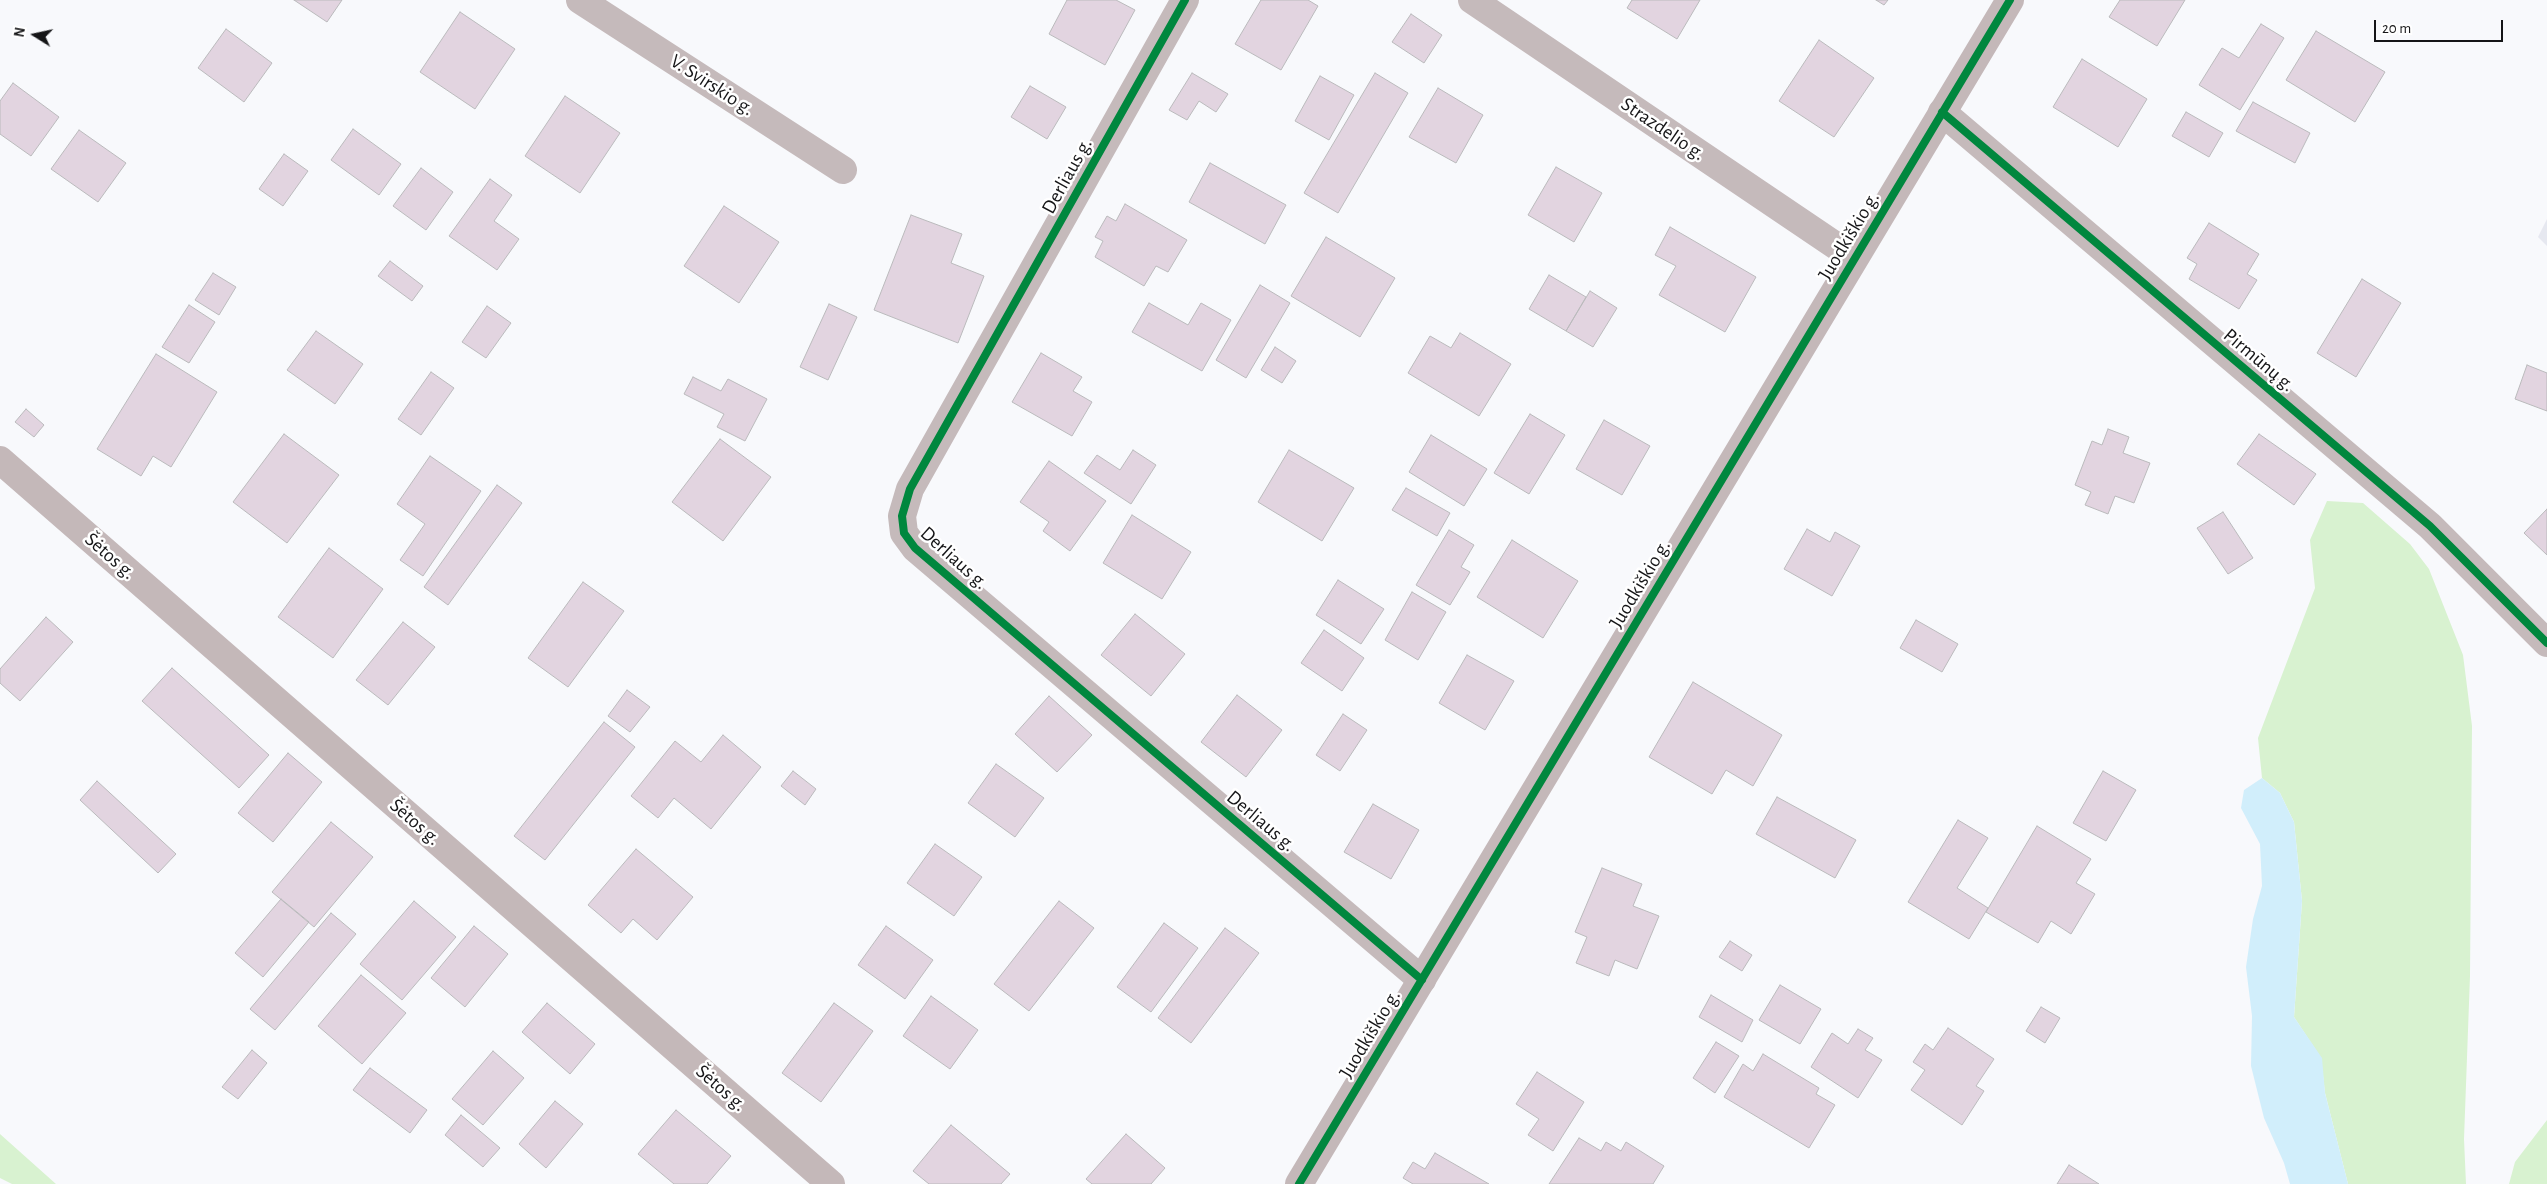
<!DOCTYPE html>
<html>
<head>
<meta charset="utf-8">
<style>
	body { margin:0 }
	#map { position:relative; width:2547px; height:1184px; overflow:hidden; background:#f8f9fc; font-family:"Alegreya Sans",sans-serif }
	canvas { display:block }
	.north { position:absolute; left:10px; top:10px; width:50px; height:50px; -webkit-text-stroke:4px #fff; paint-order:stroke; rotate:280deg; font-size:14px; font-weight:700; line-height:20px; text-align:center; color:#151517 }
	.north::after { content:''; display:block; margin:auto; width:18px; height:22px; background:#151517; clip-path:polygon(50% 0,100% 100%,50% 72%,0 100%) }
	.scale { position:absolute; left:2374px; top:20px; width:129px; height:22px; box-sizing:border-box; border:2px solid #151517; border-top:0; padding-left:6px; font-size:15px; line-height:18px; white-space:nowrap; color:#151517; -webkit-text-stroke:4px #fff; paint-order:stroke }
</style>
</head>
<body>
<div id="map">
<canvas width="2547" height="1184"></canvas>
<div class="north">N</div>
<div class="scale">20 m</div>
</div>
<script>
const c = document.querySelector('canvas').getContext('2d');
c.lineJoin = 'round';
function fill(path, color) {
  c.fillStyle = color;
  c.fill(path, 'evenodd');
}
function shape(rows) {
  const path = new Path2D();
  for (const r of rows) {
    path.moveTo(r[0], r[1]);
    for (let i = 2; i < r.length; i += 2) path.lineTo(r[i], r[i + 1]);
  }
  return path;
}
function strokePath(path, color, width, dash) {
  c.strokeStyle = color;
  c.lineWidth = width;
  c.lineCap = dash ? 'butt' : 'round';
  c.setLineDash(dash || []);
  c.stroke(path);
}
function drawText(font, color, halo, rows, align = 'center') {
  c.font = font + ' "Alegreya Sans",sans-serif';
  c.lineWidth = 5;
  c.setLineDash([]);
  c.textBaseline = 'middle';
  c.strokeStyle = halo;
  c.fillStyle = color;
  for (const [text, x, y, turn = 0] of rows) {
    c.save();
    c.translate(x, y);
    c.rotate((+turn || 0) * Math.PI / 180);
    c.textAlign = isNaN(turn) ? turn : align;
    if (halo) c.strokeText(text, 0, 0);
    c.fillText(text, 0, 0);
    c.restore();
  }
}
fill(shape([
	[2547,219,2547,246,2538,237]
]), '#e6e8f0');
fill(shape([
	[2327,501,2363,503,2410,544,2429,569,2463,655,2472,726,2470,976,2464,1139,2466,1184,2348,1184,2325,1093,2321,1058,2294,1017,2302,901,2294,822,2280,793,2262,778,2258,738,2315,588,2310,540],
	[2547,1120,2547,1184,2509,1184,2515,1162],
	[0,1134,56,1184,12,1184,0,1178]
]), '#d8f2d0');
fill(shape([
	[2262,778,2280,793,2294,822,2302,901,2294,1017,2322,1058,2325,1093,2348,1184,2290,1184,2284,1163,2264,1118,2251,1066,2252,1016,2246,967,2253,919,2262,886,2260,844,2241,808,2244,790]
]), '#d1eefb');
const building = shape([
	[294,0,342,0,327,22,294,0],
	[1067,0,1116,0,1135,10,1105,65,1049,34,1067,0],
	[1261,0,1308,0,1318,6,1281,70,1235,44,1261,0],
	[1632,0,1700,0,1677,39,1627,8,1632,0],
	[1876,0,1888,0,1884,5,1876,0],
	[2120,0,2185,0,2157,46,2109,17,2120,0],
	[460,12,515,49,475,109,420,72,460,12],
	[1411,14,1442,35,1424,63,1392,42,1411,14],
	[2261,24,2284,38,2240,110,2199,85,2222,48,2239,58,2261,24],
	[226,29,272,63,244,102,198,68,226,29],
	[2316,31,2385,72,2355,122,2286,80,2316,31],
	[1819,40,1874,78,1834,137,1779,101,1819,40],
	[2082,59,2147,99,2118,147,2053,107,2082,59],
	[1192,73,1228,94,1216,112,1199,101,1187,120,1169,110,1192,73],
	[1375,73,1408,93,1338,213,1304,193,1375,73],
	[1320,76,1354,95,1329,140,1295,121,1320,76],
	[13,83,59,117,31,156,0,134,0,101,13,83],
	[1030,86,1066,107,1047,139,1011,117,1030,86],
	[1438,88,1483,115,1456,163,1409,137,1438,88],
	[565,96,620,133,580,193,525,156,565,96],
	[2253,102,2310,133,2295,163,2236,131,2253,102],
	[2186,112,2223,133,2209,157,2172,136,2186,112],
	[353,129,401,164,379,195,331,160,353,129],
	[79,130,126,163,98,202,51,169,79,130],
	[284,154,308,171,283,206,259,189,284,154],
	[1210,163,1286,205,1265,244,1189,202,1210,163],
	[1556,167,1602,193,1574,242,1528,215,1556,167],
	[421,168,453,192,426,230,393,206,421,168],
	[490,179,512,195,494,221,519,239,497,270,449,236,490,179],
	[1125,204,1187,240,1168,272,1156,266,1144,286,1095,257,1103,241,1095,237,1107,216,1116,221,1125,204],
	[724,206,779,242,739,303,684,266,724,206],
	[911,215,962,234,951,263,984,276,958,343,874,310,911,215],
	[2209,223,2259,254,2247,274,2257,280,2239,309,2189,279,2197,264,2187,258,2209,223],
	[1670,227,1756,277,1725,332,1659,295,1676,266,1655,255,1670,227],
	[1326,237,1395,278,1360,337,1291,296,1326,237],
	[390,261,423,286,412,301,378,276,390,261],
	[213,273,236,287,219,315,195,300,213,273],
	[1549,275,1586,297,1566,331,1529,309,1549,275],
	[2362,279,2401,303,2356,377,2317,353,2362,279],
	[1260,285,1290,303,1246,378,1216,360,1260,285],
	[1590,291,1617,308,1593,347,1566,331,1590,291],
	[1149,303,1188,325,1201,303,1231,320,1202,371,1132,332,1149,303],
	[829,304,857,317,828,380,800,367,829,304],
	[189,305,215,322,189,363,162,347,189,305],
	[487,306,511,323,486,358,462,342,487,306],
	[316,331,363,364,335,404,287,370,316,331],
	[1460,333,1511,364,1479,416,1408,373,1430,336,1451,348,1460,333],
	[1275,347,1296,361,1282,383,1261,370,1275,347],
	[1041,353,1082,377,1073,391,1092,402,1072,436,1012,402,1041,353],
	[156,354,217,392,171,467,153,456,141,476,97,449,156,354],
	[2527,365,2547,373,2547,411,2515,399,2527,365],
	[431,372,454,388,421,435,398,419,431,372],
	[693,377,721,391,728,379,767,399,745,441,717,427,724,414,684,394,693,377],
	[26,409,44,425,34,437,15,422,26,409],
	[1530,414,1565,435,1529,494,1494,473,1530,414],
	[1604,420,1650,446,1622,495,1576,469,1604,420],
	[2108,429,2129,437,2123,453,2150,463,2134,503,2115,496,2108,514,2085,505,2091,492,2075,485,2092,441,2102,445,2108,429],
	[284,434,339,475,287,543,233,502,284,434],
	[2259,434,2316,474,2294,505,2237,464,2259,434],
	[1431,435,1487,469,1464,506,1409,472,1431,435],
	[720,439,771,477,723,541,672,502,720,439],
	[1133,450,1156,465,1131,504,1084,473,1097,455,1120,470,1133,450],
	[1289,450,1354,488,1322,541,1258,502,1289,450],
	[430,456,481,491,423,576,400,560,425,524,397,504,430,456],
	[1049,461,1106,501,1070,551,1043,531,1049,522,1020,502,1049,461],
	[497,485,522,503,448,605,424,587,497,485],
	[1406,488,1450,513,1437,536,1392,510,1406,488],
	[2547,509,2547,555,2524,533,2547,509],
	[2223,512,2253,558,2228,574,2197,528,2223,512],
	[1132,515,1191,552,1162,599,1103,563,1132,515],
	[1807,529,1830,542,1835,532,1860,546,1832,596,1784,569,1807,529],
	[1449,530,1474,545,1461,567,1470,572,1450,605,1416,585,1449,530],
	[1512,540,1578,581,1543,638,1477,597,1512,540],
	[329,548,383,589,333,658,278,617,329,548],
	[1338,580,1384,609,1361,644,1316,615,1338,580],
	[583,582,624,611,568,687,528,658,583,582],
	[1412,592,1446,612,1418,660,1385,640,1412,592],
	[1135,614,1185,654,1151,696,1101,655,1135,614],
	[46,617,73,642,20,701,0,683,0,669,46,617],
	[1916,620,1958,644,1942,672,1900,648,1916,620],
	[403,622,435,647,388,705,356,680,403,622],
	[1324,630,1364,658,1342,691,1301,663,1324,630],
	[1467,655,1514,681,1485,730,1439,703,1467,655],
	[172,668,269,755,239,788,142,701,172,668],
	[1693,682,1782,735,1753,786,1726,770,1712,794,1649,757,1693,682],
	[627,690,650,707,630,732,608,716,627,690],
	[1237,695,1282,730,1246,777,1201,742,1237,695],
	[1049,696,1092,735,1057,772,1015,734,1049,696],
	[1343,714,1367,730,1340,771,1316,755,1343,714],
	[604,722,635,747,545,860,514,836,604,722],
	[723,735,761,767,711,829,674,798,658,818,631,796,675,741,701,762,723,735],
	[288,753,322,782,273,842,238,813,288,753],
	[996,764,1044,798,1015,837,968,803,996,764],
	[793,771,816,789,805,805,781,786,793,771],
	[2103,771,2136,790,2106,841,2073,823,2103,771],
	[97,781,176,854,158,873,80,800,97,781],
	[1777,797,1856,840,1835,878,1756,834,1777,797],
	[1373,804,1419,830,1391,879,1344,852,1373,804],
	[1958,820,1988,838,1957,888,1988,908,1969,939,1908,902,1958,820],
	[331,822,373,857,314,927,272,892,331,822],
	[2037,826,2091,859,2076,883,2095,894,2071,934,2051,921,2038,943,1986,912,2037,826],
	[935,844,982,877,954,916,907,883,935,844],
	[636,849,693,897,657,940,633,919,621,933,588,905,636,849],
	[1602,868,1642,884,1633,906,1659,916,1637,969,1615,960,1609,976,1576,963,1587,937,1575,932,1602,868],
	[281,899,309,922,263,977,235,953,281,899],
	[414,901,456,937,402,1000,360,964,414,901],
	[1059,901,1094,928,1029,1011,994,984,1059,901],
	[331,913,356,934,275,1030,250,1009,331,913],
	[1164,923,1198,948,1151,1012,1117,987,1164,923],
	[474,926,508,954,465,1007,431,978,474,926],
	[886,926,933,960,905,999,858,965,886,926],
	[1225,928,1259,953,1191,1043,1158,1018,1225,928],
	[1730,941,1752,955,1742,971,1719,957,1730,941],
	[361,975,406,1013,362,1064,318,1026,361,975],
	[1780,985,1821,1009,1800,1044,1759,1020,1780,985],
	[1711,995,1753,1020,1742,1042,1699,1017,1711,995],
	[931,996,978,1030,950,1069,903,1036,931,996],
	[547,1003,595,1044,570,1074,522,1032,547,1003],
	[834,1003,873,1031,821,1102,782,1073,834,1003],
	[2041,1007,2060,1018,2045,1043,2026,1031,2041,1007],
	[1948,1028,1994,1059,1976,1086,1984,1091,1962,1125,1911,1090,1925,1070,1913,1062,1925,1044,1933,1050,1948,1028],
	[1858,1029,1873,1038,1865,1050,1882,1060,1858,1098,1811,1067,1832,1033,1848,1044,1858,1029],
	[1716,1042,1739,1056,1715,1093,1693,1078,1716,1042],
	[252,1050,267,1063,238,1099,222,1087,252,1050],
	[493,1051,524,1078,483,1125,452,1099,493,1051],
	[1763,1054,1819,1088,1816,1094,1835,1105,1809,1148,1724,1097,1743,1064,1753,1071,1763,1054],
	[370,1068,427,1110,410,1133,353,1090,370,1068],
	[1537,1072,1584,1102,1553,1151,1528,1135,1539,1119,1516,1104,1537,1072],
	[555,1101,583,1124,546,1168,519,1144,555,1101],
	[676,1110,731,1156,707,1184,674,1184,638,1154,676,1110],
	[461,1115,500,1148,483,1167,445,1135,461,1115],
	[951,1125,1010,1174,1001,1184,929,1184,913,1171,951,1125],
	[1126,1134,1165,1168,1151,1184,1092,1184,1086,1179,1126,1134],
	[1579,1138,1601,1151,1606,1142,1621,1151,1626,1142,1664,1166,1653,1184,1549,1184,1579,1138],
	[1435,1153,1489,1184,1413,1184,1403,1178,1413,1162,1425,1169,1435,1153],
	[2069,1165,2099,1184,2057,1184,2069,1165]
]);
fill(building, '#e2d4e0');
strokePath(building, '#bababc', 1);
strokePath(shape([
	[580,0,843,170],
	[1185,0,910,489,902,516,904,533,915,548,1422,980],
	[1472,0,1854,258],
	[1942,112,2430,526,2547,643]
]), '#c5babb', 28);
strokePath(shape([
	[0,460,831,1184],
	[1299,1184,2010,0]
]), '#c4b8b9', 28);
strokePath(shape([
	[1185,0,910,489,902,516,904,533,915,548,1422,980],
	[1942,112,2430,526,2547,643],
	[1299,1184,2010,0]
]), '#00873e', 8);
drawText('20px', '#151517', '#fff', [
	["V. Svirskio g.",712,85,33],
	["Strazdelio g.",1663,129,34],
	["Derliaus g.",1067,176,-61],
	["Juodkiškio g.",1849,236,-59],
	["Pirmūnų g.",2259,360,40],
	["Šėtos g.",110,556,41],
	["Derliaus g.",954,558,42],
	["Juodkiškio g.",1640,584,-59],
	["Derliaus g.",1261,821,40],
	["Šėtos g.",415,822,41],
	["Juodkiškio g.",1370,1034,-59],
	["Šėtos g.",721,1088,41]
]);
</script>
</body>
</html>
